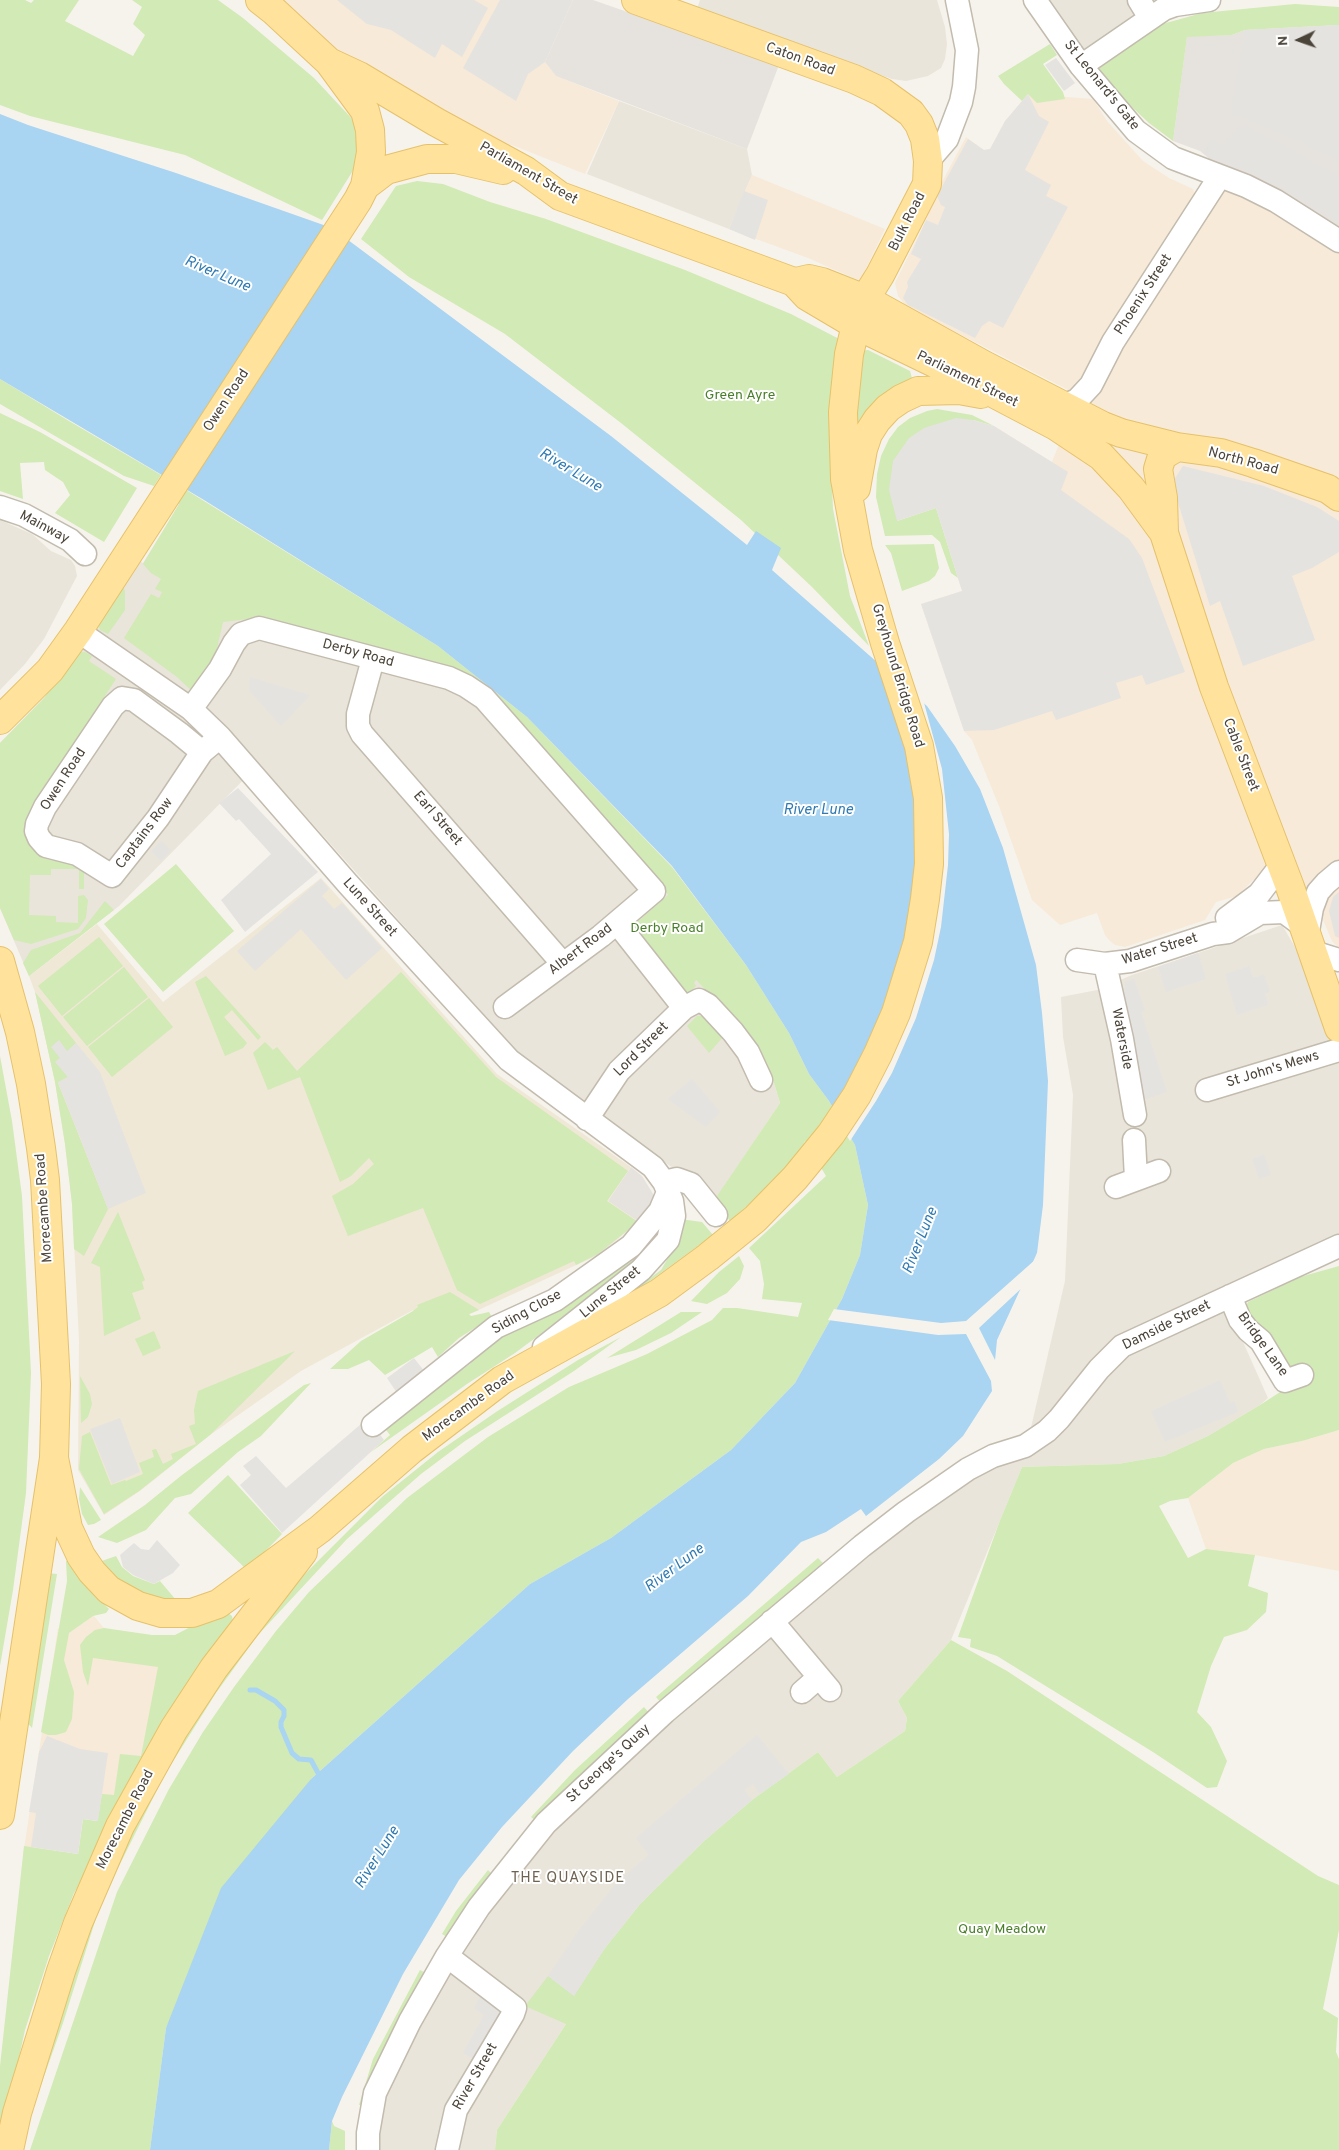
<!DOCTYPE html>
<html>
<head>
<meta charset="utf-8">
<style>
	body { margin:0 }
	#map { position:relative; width:1339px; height:2150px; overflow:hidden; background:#f6f3ec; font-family:Overpass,sans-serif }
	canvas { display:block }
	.north { position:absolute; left:1274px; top:15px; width:50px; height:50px; -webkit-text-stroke:4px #fff; paint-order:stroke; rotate:267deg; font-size:14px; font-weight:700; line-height:20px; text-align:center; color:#4b4439 }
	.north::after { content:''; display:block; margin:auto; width:18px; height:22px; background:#4b4439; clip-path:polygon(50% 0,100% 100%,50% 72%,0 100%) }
</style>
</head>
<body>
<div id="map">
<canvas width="1339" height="2150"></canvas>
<div class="north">N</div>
</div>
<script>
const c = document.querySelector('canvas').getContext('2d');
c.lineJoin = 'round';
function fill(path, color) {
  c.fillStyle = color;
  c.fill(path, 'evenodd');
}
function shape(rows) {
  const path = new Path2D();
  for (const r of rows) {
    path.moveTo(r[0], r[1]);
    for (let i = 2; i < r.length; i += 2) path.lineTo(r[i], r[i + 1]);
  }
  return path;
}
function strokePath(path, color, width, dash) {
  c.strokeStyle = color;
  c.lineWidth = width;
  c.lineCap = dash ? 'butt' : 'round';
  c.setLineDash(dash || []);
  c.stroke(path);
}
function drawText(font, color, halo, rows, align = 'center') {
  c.font = font + ' Overpass,sans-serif';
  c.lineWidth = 4;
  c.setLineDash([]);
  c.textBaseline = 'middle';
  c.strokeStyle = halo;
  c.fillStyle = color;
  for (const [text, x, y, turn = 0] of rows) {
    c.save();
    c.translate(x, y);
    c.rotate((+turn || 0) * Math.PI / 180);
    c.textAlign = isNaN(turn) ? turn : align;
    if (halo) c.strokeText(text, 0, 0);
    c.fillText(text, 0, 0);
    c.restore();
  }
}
fill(shape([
	[700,0,937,0,945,27,947,44,945,59,941,68,928,76,906,81,892,79,697,9],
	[1039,0,1154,0,1080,56],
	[619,101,747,149,752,175,729,229,587,174],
	[180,504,452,669,562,776,668,895,696,980,732,1018,771,1073,780,1103,717,1197,595,1116,524,1060,259,764,119,906,29,976,0,908,0,743,45,697,53,682,137,560,143,563],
	[0,520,32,534,51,551,71,560,75,566,77,576,44,639,25,664,0,690],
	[1282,925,1315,981,1339,1041,1339,1245,1227,1306,1268,1398,1260,1405,1208,1436,1164,1456,1118,1464,1022,1467,951,1640,898,1701,907,1718,905,1731,837,1777,818,1752,752,1800,704,1841,640,1904,605,1948,566,2024,497,2130,495,2150,378,2150,379,2123,385,2095,449,1968,489,1909,551,1828,634,1749,860,1554,1029,1436,1065,1281,1073,1095,1063,1037,1061,997,1097,990,1132,975]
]), '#eae5da');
fill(shape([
	[279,0,573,0,545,62,556,76,619,101,585,174,512,145,503,145,338,53],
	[1028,94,1093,99,1107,121,1143,161,1169,178,1193,189,1196,197,1217,165,1339,242,1339,948,1332,941,1320,913,1296,881,1253,880,1237,896,1216,902,1205,920,1125,947,1115,945,1109,940,1105,935,1097,913,1060,925,1032,900,999,806,972,740,964,731,921,604,962,591,936,508,994,426,1052,462,1078,395,907,307,898,296,895,283,926,220,936,193,966,137,984,150,990,149,1005,121],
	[752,175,885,229,861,279,858,280,808,258,729,229],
	[1339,1430,1339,1571,1255,1555,1206,1549,1188,1498,1233,1463,1264,1449,1302,1441],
	[93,1615,104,1628,190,1672,119,1795,23,1855,58,1628,69,1633]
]), '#f7ead8');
fill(shape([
	[573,0,593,0,779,65,747,149,556,76,545,62],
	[1339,25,1339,242,1217,165,1200,151,1173,141,1187,36,1232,35,1245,30],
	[631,1167,642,1176,655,1197,639,1222,608,1201]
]), '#e6e2dd');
fill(shape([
	[321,878,497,1074,631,1167,608,1201,639,1222,598,1255,472,1313,425,1333,413,1310,301,1371,210,1435,140,1491,104,1515,78,1470,79,1340,72,1204,65,1144,55,1082,35,992,29,976,97,924,163,1002]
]), '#efe8d6');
fill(shape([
	[0,0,25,0,31,3,34,0,79,0,65,21,133,56,145,35,133,24,142,7,132,0,218,0,243,18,314,78,354,121,359,161,322,220,185,155,30,116,0,105],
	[1295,4,1339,7,1339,25,1245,30,1232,35,1187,37,1173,141,1149,123,1120,96,1098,67,1150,30,1166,23,1202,13],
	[1050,44,1057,55,1043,64,1063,92,1065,99,1037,103,1028,94,1022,101,1004,84,998,76],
	[417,181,443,184,490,202,546,219,685,270,791,314,843,341,831,465,833,509,850,596,869,646,812,587,741,520,621,423,505,334,409,277,361,239,396,186],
	[868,350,910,371,913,382,861,425,854,428,858,351],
	[0,379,69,421,161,475,154,486,124,476,0,404],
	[937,409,972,415,994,426,973,420,897,521,936,508,958,578,951,573,940,542,932,535,885,536,876,497,877,474,881,456,889,439,898,427,910,418,927,411],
	[0,413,40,432,137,488,104,542,55,513,70,495,63,482,45,470,44,462,20,463,23,499,0,491],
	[183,488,438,646,527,717,672,867,746,965,789,1033,809,1074,829,1101,855,1145,868,1205,860,1255,842,1299,795,1383,731,1450,611,1538,530,1584,311,1779,166,2028,150,2150,30,2150,117,1892,169,1789,203,1732,234,1687,276,1631,309,1592,407,1498,488,1437,569,1387,647,1354,712,1320,723,1308,737,1308,798,1317,802,1303,762,1299,764,1284,760,1261,749,1248,826,1176,805,1141,801,1151,778,1178,730,1221,717,1205,717,1196,780,1103,771,1073,767,1074,732,1018,696,980,694,983,696,986,686,995,633,926,668,895,481,690,256,618,223,622,213,666,192,691,177,677,124,638,151,594,159,598,162,592,155,589,161,579,151,573,143,564,179,504,174,499],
	[934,544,939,568,935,576,929,581,902,591,891,553,885,545],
	[120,588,123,587,125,591,125,610,108,634,100,630,98,624],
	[79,652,85,652,92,656,89,661,116,679,72,746,76,749,39,804,33,804,25,822,25,832,28,843,39,856,50,860,79,865,84,871,84,889,79,889,79,869,51,869,51,875,30,875,29,915,56,916,56,922,78,923,78,896,84,895,88,900,86,918,78,929,31,944,14,940,0,908,0,743,45,697,53,682],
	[176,864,234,931,163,992,104,924],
	[105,901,114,910,29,976,23,963,31,950,80,933],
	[99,937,123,966,62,1016,38,986],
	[124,967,148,997,87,1046,63,1017],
	[401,972,496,1077,628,1171,607,1201,638,1222,598,1254,576,1265,574,1261,480,1304,457,1290,423,1208,348,1236,332,1196,353,1184,374,1164,369,1158,351,1176,340,1182,300,1077,268,1090,253,1053,265,1042,273,1050,277,1047,297,1071],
	[206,976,261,1037,258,1040,232,1010,224,1017,247,1043,243,1048,225,1056,195,982],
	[35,992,76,1043,56,1062,68,1077,58,1083,108,1209,84,1256,74,1249,72,1204,65,1144,55,1082],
	[149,998,173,1027,112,1077,88,1047],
	[697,1016,703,1016,723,1037,709,1053,687,1026],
	[0,1056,12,1121,22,1196,31,1373,26,1493,13,1590,0,1666],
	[118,1212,145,1280,142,1282,144,1289,132,1293,141,1319,104,1336,100,1267,91,1263],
	[680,1219,702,1222,713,1235,625,1299,625,1296,661,1270,675,1246],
	[661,1228,655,1245,588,1305,546,1330,515,1353,467,1384,371,1452,390,1435,383,1426,470,1364,481,1347],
	[739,1256,744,1266,740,1279,727,1293,707,1304,691,1301,719,1272],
	[1339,1266,1339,1430,1302,1441,1264,1449,1233,1463,1188,1498,1170,1501,1159,1506,1188,1558,1206,1549,1255,1555,1248,1586,1268,1593,1266,1612,1247,1630,1224,1637,1211,1666,1197,1712,1211,1727,1227,1761,1217,1787,1207,1788,1153,1752,997,1656,970,1647,971,1639,958,1637,999,1523,1022,1467,1118,1464,1164,1456,1208,1436,1260,1405,1291,1385,1275,1346,1266,1330,1254,1326,1245,1308,1248,1302,1300,1277],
	[450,1292,479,1310,469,1314,471,1316,489,1312,492,1317,459,1338,438,1357,432,1347,385,1375,369,1360,348,1369,330,1369,361,1341,413,1311,418,1307,417,1305],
	[681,1312,702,1312,671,1333,636,1350,607,1358],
	[154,1331,161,1348,143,1356,135,1339],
	[621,1337,574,1371,465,1441,421,1474,347,1539,258,1635,216,1693,165,1774,119,1866,97,1915,63,2023,20,2144,89,1923,143,1805,216,1684,294,1585,382,1497,438,1452,496,1412,578,1360],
	[295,1351,210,1435,139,1491,104,1514,79,1469,82,1436,90,1432,111,1485,125,1480,126,1481,143,1474,139,1463,154,1457,152,1450,156,1449,163,1464,173,1459,171,1454,196,1444,189,1426,195,1424,194,1410,198,1391],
	[80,1376,90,1394,92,1404,88,1417,81,1423],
	[311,1383,261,1436,238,1452,191,1494,175,1498,146,1530,117,1543,98,1537,145,1505,182,1475,304,1385],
	[228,1475,282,1534,247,1570,188,1513],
	[80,1487,101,1520,94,1524,88,1525,82,1514,79,1499],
	[116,1556,122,1567,133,1576,154,1584,160,1581,176,1600,174,1602,129,1592,96,1563],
	[818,1558,825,1565,662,1704,656,1697],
	[71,1559,90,1590,109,1609,106,1613,93,1616,69,1633,64,1660,74,1692,72,1719,66,1732,56,1735,48,1735,41,1732,67,1581,66,1561],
	[47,1573,57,1574,32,1728,25,1720],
	[228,1613,232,1616,233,1622,74,1893,49,1956,25,2030,0,2144,0,2066,24,1846,78,1854,83,1819,97,1821,102,1794,114,1795,120,1754,141,1756,158,1667,93,1658,88,1686,83,1672,80,1645,86,1637,95,1630,104,1628,152,1635,175,1635,202,1621],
	[951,1640,1007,1671,1318,1876,1339,1885,1339,1930,1323,2009,1338,2018,1336,2052,1339,2059,1339,2150,495,2150,497,2130,566,2024,525,2006,548,1976,574,1996,605,1948,640,1904,704,1841,752,1800,818,1752,837,1777,905,1731,907,1718,898,1701],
	[644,1707,650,1714,536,1821,531,1817,575,1770],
	[488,1870,492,1874,447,1937,442,1934,456,1911],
	[420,1970,424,1972,382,2053,364,2105,359,2105,373,2059],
	[332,2121,334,2126,345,2131,345,2150,329,2150]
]), '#d2eab5');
fill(shape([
	[337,0,474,0,488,8,462,57,442,44,435,58,391,30,367,24],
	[500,0,573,0,545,62,528,74,516,101,463,68],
	[1339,25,1339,162,1300,142,1231,113,1245,30],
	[1056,58,1075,83,1064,91,1045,65],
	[1028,94,1039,116,1049,122,1025,170,1051,185,1046,196,1068,207,1003,328,989,321,982,326,975,338,908,305,903,298,908,287,907,282,921,259,911,254,926,220,938,225,945,207,941,205,937,196,968,139,984,150,990,149,1005,121],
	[1241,124,1297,152,1339,177,1339,223,1285,189,1249,172,1206,155,1210,140,1223,144],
	[744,191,768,200,755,240,729,229],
	[956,418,973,420,994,426,1068,472,1061,490,1129,539,1142,558,1185,672,1146,685,1142,675,1116,683,1121,698,1056,720,1052,711,994,730,964,731,921,604,962,591,936,508,897,521,889,490,893,461,909,438,924,428],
	[1183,466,1264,486,1317,507,1339,521,1339,552,1312,568,1292,576,1315,640,1243,666,1220,601,1210,606,1172,483],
	[250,677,310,695,281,726,249,690],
	[238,788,318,872,245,932,221,900,271,854,239,819,236,821,219,803],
	[161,841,171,850,161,861,151,851],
	[321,879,329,889,322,896,334,909,342,903,382,948,346,980,301,929,255,971,237,951],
	[1339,892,1339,938,1335,936,1329,911,1333,897],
	[1198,953,1206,979,1166,992,1158,967],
	[1249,966,1253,978,1264,974,1270,992,1265,994,1268,1005,1237,1015,1225,974],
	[1134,979,1145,1010,1141,1012,1167,1092,1143,1100,1124,996,1125,982],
	[59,1040,67,1051,76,1043,100,1072,146,1193,108,1209,58,1082,68,1077,55,1062,60,1058,51,1047],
	[692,1079,720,1112,706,1127,668,1099],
	[1264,1154,1271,1175,1259,1179,1252,1159],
	[414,1358,425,1372,397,1393,387,1378],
	[1220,1380,1230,1403,1234,1401,1238,1412,1165,1442,1151,1411],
	[120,1418,140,1472,112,1484,90,1429],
	[368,1418,384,1440,282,1533,240,1485,251,1475,243,1466,256,1456,286,1488],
	[157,1540,180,1565,173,1573,154,1584,133,1575,123,1567,120,1555,134,1543,141,1549,149,1550],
	[757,1735,789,1774,760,1794,753,1784,744,1790,752,1800,704,1841,640,1904,605,1948,574,1996,548,1976,577,1933,617,1882,649,1855,636,1838],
	[47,1736,80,1749,108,1753,98,1821,83,1819,78,1854,31,1847,36,1813,29,1812,39,1752],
	[483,1992,506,2008,476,2060,463,2053,484,2015,474,2008]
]), '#e5e3e0');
fill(shape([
	[0,114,28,125,176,173,332,228,611,436,747,545,756,531,781,548,772,570,927,706,955,746,980,789,1003,848,1036,965,1042,1013,1048,1081,1043,1205,1037,1253,997,1340,992,1391,963,1436,939,1459,866,1516,861,1509,826,1532,801,1542,748,1596,628,1699,573,1751,502,1827,459,1880,403,1974,342,2097,332,2121,329,2150,150,2150,166,2028,221,1888,311,1779,530,1584,611,1538,731,1450,795,1383,842,1299,860,1255,868,1205,855,1145,829,1101,809,1074,789,1033,746,965,672,866,527,717,438,646,204,500,0,379]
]), '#a9d4f2');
fill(shape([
	[874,657,923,699,942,769,949,834,948,865,941,927,934,960,916,1018,892,1073,876,1101,850,1141,832,1112,886,1008,911,918,918,853,915,804,905,747,899,725],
	[1037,1253,1039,1254,1025,1285,979,1328,997,1364,994,1390,992,1391,991,1381,966,1334,938,1335,828,1320,834,1309,941,1323,966,1321,1036,1259]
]), '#f6f3ec');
strokePath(shape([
	[250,1690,256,1690,275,1701,284,1710,284,1716,281,1722,281,1727,292,1753,299,1759,311,1760,318,1773]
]), '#a9d4f2', 5);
const minor = shape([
	[1035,0,1081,66,1136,131,1173,158,1246,186,1276,201,1339,241],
	[1139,0,1150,18],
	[1081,66,1164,9,1175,5,1209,0],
	[928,161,947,139,961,102,964,87,967,50,957,0],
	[1063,406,1077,400,1091,385,1113,342,1220,176],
	[0,507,24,515,70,540,85,554],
	[78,631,191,709,220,737,348,884,509,1060,653,1167,664,1182,672,1201,674,1216,668,1240,641,1270,544,1347],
	[373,659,358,714,358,726,362,734,563,964],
	[191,709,220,669,234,643,241,634,259,628,449,678,466,686,484,698,654,891,601,936,505,1007],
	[202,752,179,733,134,700,122,698,113,706,45,807,37,824,36,831,39,838,46,846,77,854,112,876,158,818,202,752,220,737],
	[1227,918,1259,894,1282,864],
	[617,923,684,1008],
	[1307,937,1312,908,1318,892,1326,883,1339,872],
	[1313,952,1339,960],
	[1077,960,1105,964,1130,961,1213,934,1228,932,1260,913,1284,912,1303,926],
	[1105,964,1122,1039,1135,1115],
	[1207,1090,1339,1050],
	[587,1119,619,1071,684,1008,699,1000,708,1005,733,1032,748,1052,761,1080],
	[1134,1140,1136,1179],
	[664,1182,677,1179,691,1184,716,1215],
	[1116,1187,1159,1171],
	[1230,1296,1240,1320,1248,1330,1261,1341,1285,1381,1302,1375],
	[373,1425,496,1327,555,1300,631,1246,660,1211,668,1192],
	[772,1621,830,1690],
	[802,1692,819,1677],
	[368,2150,368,2133,375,2093,410,2021,447,1956,479,1907,546,1823,665,1712,862,1546,906,1512,968,1469,993,1456,1025,1446,1047,1431,1059,1419,1099,1369,1122,1346,1339,1246],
	[447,2150,456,2110,513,2014,515,2008,447,1956]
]);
const major = shape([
	[329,62,359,76,436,122,526,171,560,196,794,282,807,296,856,325,957,374,1056,426,1101,456,1131,488,1164,533,1214,687,1290,887,1339,1028],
	[365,186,386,170,427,159,456,159,503,170],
	[796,282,809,279,822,282,865,299,984,365,1103,426,1121,433,1177,447,1221,453,1253,463,1328,489,1339,497],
	[856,488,863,449,868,434,877,420,888,408,901,399,918,391,959,390,981,394],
	[1164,533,1163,498,1158,469,1162,456,1177,447],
	[0,720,50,670,78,631,358,200,365,186,371,152,370,130,365,111,329,62,274,11,260,0],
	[0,961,20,1032,31,1084,41,1148,45,1180,56,1384,54,1458,0,1815],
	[54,1458,68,1528,81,1556,92,1572,109,1590,138,1606,162,1613,192,1613,218,1604,320,1529,412,1449,502,1380,659,1293,708,1257,755,1219,795,1178,831,1134,857,1095,878,1054,896,1013,918,942,925,899,929,864,928,798,919,746,885,643,858,550,845,479,843,412,849,354,856,325,865,299,880,275,927,184,928,161,925,139,919,124,911,113,882,92,854,79,636,0],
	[9,2150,17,2113,61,1971,78,1923,120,1826,174,1729,214,1668,303,1552]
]);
strokePath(minor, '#c2bbae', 25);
strokePath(major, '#e6c16a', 30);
strokePath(minor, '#fff', 22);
strokePath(major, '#ffe39c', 28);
drawText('14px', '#4b4439', '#fff', [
	["Caton Road",800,60,20],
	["St Leonard's Gate",1101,86,51],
	["Parliament Street",528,174,30],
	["Bulk Road",908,222,-63],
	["Phoenix Street",1144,295,-57],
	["Parliament Street",967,380,26],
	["Owen Road",227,401,-57],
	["North Road",1243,462,15],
	["Mainway",44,528,28],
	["Derby Road",358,654,15],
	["Greyhound Bridge Road",897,676,73],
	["Cable Street",1240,755,69],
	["Owen Road",64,780,-57],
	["Earl Street",437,819,49],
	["Captains Row",145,834,-53],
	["Lune Street",369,908,48],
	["Albert Road",581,950,-37],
	["Water Street",1160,950,-17],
	["Waterside",1121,1039,79],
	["Lord Street",642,1050,-45],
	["St John's Mews",1273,1070,-17],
	["Morecambe Road",45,1208,-94],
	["Lune Street",611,1293,-39],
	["Siding Close",527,1313,-29],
	["Damside Street",1167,1326,-26],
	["Bridge Lane",1262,1345,54],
	["Morecambe Road",469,1407,-36],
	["St George's Quay",609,1764,-43],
	["Morecambe Road",126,1820,-63],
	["River Street",476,2077,-60]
]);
drawText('14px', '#4a7f2a', '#fff', [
	["Green Ayre",740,396],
	["Derby Road",667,929],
	["Quay Meadow",1002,1930]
]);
drawText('italic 15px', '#2e7ab2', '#fff', [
	["River Lune",217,275,23],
	["River Lune",570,471,31],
	["River Lune",818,811],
	["River Lune",921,1241,-68],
	["River Lune",675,1569,-37],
	["River Lune",378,1858,-58]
]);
c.letterSpacing = '1px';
drawText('15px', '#6e6250', '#fff', [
	["THE QUAYSIDE",568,1879]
]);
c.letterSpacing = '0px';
</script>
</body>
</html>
